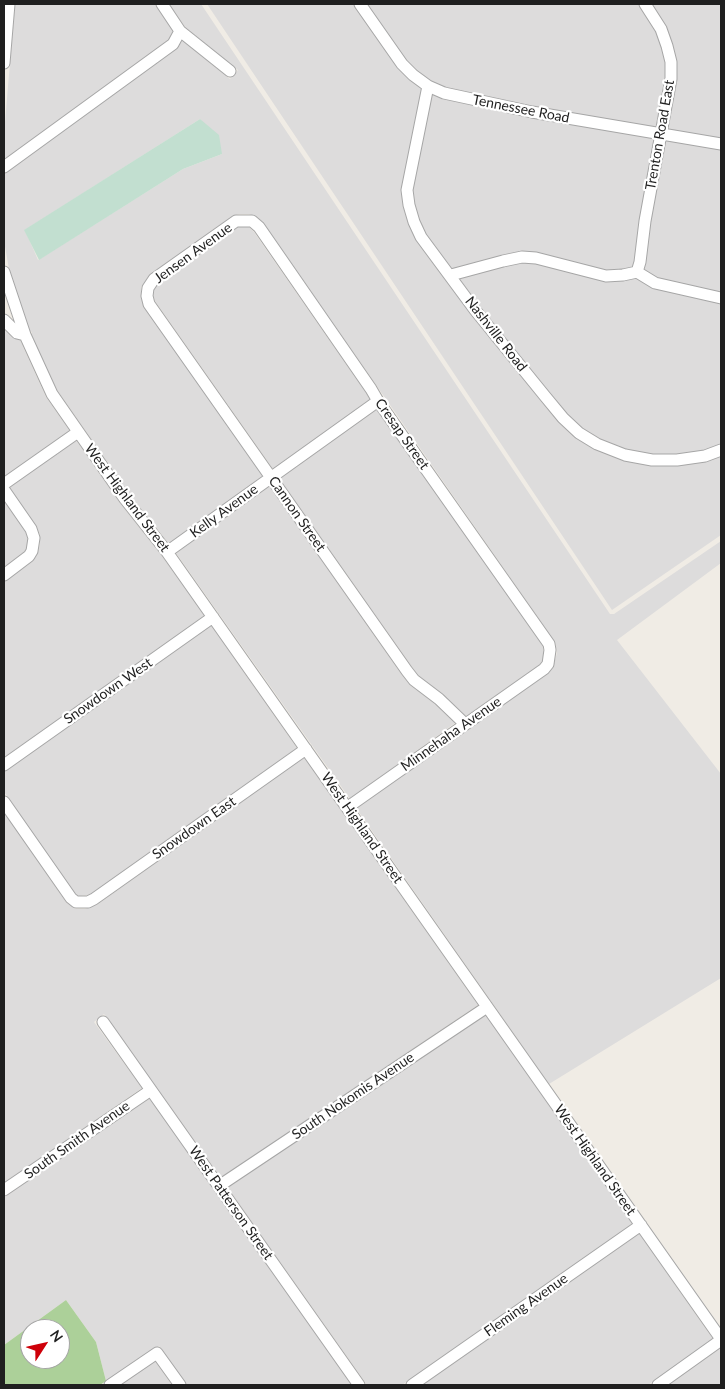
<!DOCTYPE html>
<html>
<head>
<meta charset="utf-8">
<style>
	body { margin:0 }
	#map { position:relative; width:725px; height:1389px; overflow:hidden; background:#f0ece5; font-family:Lato,sans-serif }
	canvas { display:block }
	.frame { position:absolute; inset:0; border:5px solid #1f1f1f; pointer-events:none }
	.north { position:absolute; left:20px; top:1319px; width:50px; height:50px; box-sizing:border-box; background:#fff; border:1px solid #a5a5a5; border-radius:50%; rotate:55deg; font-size:14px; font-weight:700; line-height:20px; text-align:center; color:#1f1f1f }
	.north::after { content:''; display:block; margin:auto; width:18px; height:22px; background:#ce0009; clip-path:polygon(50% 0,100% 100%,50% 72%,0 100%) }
</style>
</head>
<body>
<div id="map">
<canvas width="725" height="1389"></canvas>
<div class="frame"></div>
<div class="north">N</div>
</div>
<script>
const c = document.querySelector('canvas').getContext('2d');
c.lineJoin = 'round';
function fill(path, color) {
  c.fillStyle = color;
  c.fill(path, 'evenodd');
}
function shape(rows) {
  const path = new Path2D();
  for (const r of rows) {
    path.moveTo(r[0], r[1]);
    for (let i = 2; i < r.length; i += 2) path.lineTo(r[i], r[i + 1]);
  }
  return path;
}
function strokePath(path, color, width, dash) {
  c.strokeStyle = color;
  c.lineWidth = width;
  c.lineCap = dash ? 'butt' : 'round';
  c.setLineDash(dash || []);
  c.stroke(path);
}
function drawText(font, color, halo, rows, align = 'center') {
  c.font = font + ' Lato,sans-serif';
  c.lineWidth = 4.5;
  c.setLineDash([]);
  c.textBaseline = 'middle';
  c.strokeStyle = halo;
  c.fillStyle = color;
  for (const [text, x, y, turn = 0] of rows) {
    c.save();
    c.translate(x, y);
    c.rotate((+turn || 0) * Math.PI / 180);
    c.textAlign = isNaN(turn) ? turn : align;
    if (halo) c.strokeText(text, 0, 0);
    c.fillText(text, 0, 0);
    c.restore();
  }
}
fill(shape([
	[15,4,155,4,175,34,230,79,238,70,185,27,169,4,201,4,610,614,614,614,721,541,721,563,617,640,721,774,721,978,549,1084,356,808,553,667,557,653,555,642,264,224,256,217,249,214,239,214,233,216,150,275,141,287,141,297,144,307,263,476,169,544,130,495,57,390,31,335,32,332,29,331,9,269,4,241,4,134],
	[200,119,222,154,183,169,38,260,25,230],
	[207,4,721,4,721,535,612,610],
	[238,226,249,227,254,232,371,400,273,469,155,301,153,295,154,289,158,283],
	[4,329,13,337,20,340,46,397,70,431,4,477],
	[377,409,543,646,544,657,540,665,466,716,443,695,419,676,412,667,279,478],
	[76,440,120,503,162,556,205,616,4,758,4,581,33,559,38,552,40,544,40,535,36,526,9,487],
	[269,485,402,675,410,685,434,703,455,723,350,799,176,553],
	[4,501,26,532,28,539,27,549,24,552,4,568],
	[211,625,297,748,91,895,79,896,75,894,4,792,4,771],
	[304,757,478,1005,221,1178,104,1014,94,1022,142,1088,4,1184,4,812,66,902,76,909,85,909,98,904],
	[485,1014,633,1224,402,1385,367,1385,227,1187],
	[149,1097,278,1278,352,1385,187,1385,159,1346,106,1381,96,1342,66,1300,4,1345,4,1197],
	[639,1233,713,1339,648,1385,421,1385],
	[720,1348,721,1350,721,1385,667,1385],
	[155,1361,172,1385,120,1385]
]), '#dddcdc');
fill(shape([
	[66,1300,96,1342,106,1381,100,1385,4,1385,4,1345],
	[30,1329,60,1329,60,1359,30,1359]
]), '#acd099');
fill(shape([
	[200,119,219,135,222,154,183,169,39,260,24,230]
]), '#c2dfd0');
const minor = shape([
	[162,4,180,31,230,71],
	[360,4,402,64,413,75,428,86,444,93,532,112,721,144],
	[4,63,9,4],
	[428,86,407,190,409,205,414,222,421,237,475,310,544,395,563,418,579,433,597,444,625,455,652,460,677,460,705,456,721,450],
	[4,167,173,44,180,31],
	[4,272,25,335,52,394,125,499,167,552,721,1339],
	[637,272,640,262,645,221,671,79,671,62,667,46,661,29,645,4],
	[451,275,503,261,522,257,536,258,606,276,623,275,637,272,655,283,721,298],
	[4,320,17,333,25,335],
	[4,484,78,432],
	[4,490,31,529,34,538,32,551,29,556,4,575],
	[167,552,378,401],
	[4,765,213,617],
	[4,802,71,898,76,902,88,902,94,899,306,749],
	[348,807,544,669,548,664,550,650,549,644,378,401,371,389,259,227,252,221,236,221,154,279,148,288,147,296,149,304,407,671,414,680,439,699,465,724],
	[103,1022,359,1385],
	[219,1186,487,1007],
	[4,1190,151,1090],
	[110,1385,157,1353,180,1385],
	[412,1385,641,1225],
	[658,1385,721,1340]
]);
strokePath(minor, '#a6a6a6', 13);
strokePath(minor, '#fff', 11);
drawText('14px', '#1f1f1f', '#fff', [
	["Tennessee Road",521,109,11],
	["Trenton Road East",660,135,-80],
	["Jensen Avenue",193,253,-36],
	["Nashville Road",496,334,52],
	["Cresap Street",402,434,55],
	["West Highland Street",127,498,53],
	["Kelly Avenue",224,511,-36],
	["Cannon Street",297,514,55],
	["Snowdown West",108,691,-35],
	["Minnehaha Avenue",451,734,-35],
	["Snowdown East",194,828,-35],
	["West Highland Street",362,828,55],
	["South Nokomis Avenue",353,1096,-34],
	["South Smith Avenue",77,1140,-35],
	["West Highland Street",595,1160,55],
	["West Patterson Street",231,1203,55],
	["Fleming Avenue",526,1305,-35]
]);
</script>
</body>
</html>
